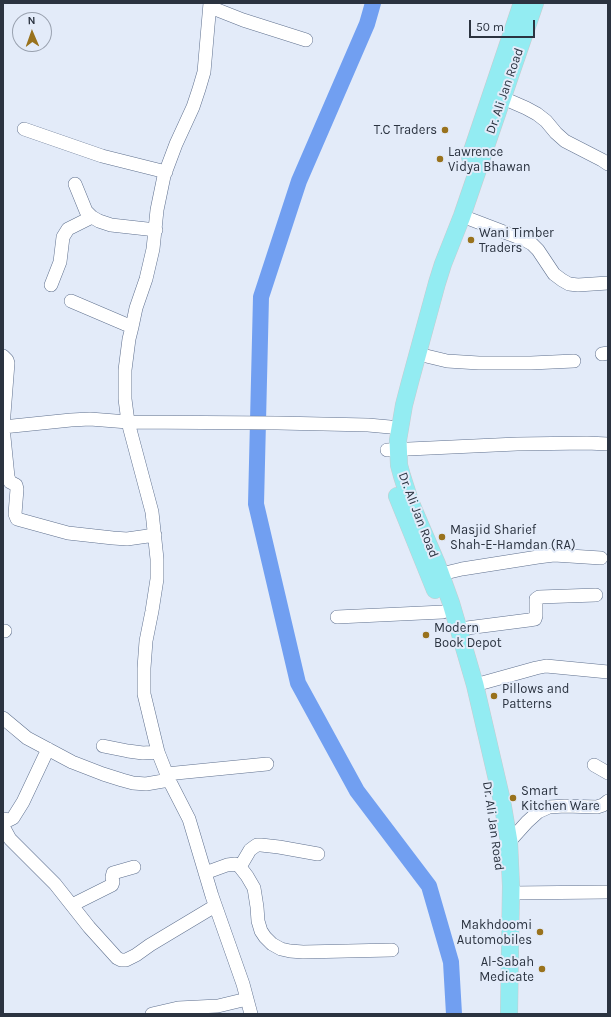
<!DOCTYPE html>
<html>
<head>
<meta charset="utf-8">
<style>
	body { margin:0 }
	#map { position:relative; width:611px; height:1017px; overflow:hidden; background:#e3ebf9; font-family:Karla,sans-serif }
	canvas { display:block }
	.frame { position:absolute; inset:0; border:4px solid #2b3340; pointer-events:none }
	.north { position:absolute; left:12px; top:12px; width:40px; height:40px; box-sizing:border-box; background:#e3ebf9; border:1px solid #99a1af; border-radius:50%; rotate:358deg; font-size:11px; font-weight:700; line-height:16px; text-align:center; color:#2b3340 }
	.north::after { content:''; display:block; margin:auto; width:14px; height:18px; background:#99721d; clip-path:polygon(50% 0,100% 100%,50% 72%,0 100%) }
	.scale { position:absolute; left:469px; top:20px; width:66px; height:18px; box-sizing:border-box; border:2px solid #2b3340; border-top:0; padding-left:5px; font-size:12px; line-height:14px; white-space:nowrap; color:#2b3340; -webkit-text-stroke:3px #e3ebf9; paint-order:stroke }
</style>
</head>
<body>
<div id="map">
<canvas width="611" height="1017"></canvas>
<div class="frame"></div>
<div class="north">N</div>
<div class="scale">50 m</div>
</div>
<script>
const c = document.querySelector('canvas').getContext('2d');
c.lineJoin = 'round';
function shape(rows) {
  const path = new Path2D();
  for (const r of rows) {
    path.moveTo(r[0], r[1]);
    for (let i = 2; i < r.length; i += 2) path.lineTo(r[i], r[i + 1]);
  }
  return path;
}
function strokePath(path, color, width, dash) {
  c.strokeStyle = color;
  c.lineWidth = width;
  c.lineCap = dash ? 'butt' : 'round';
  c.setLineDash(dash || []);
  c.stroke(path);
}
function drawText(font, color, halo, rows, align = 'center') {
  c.font = font + ' Karla,sans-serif';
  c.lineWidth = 4;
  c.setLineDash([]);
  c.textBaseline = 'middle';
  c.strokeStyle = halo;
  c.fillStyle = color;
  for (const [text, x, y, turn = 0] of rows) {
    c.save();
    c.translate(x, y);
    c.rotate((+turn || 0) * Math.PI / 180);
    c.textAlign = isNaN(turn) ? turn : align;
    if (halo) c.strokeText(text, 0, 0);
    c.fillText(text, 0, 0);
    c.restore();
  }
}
strokePath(shape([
	[373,3,367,24,299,181,261,297,256,504,298,683,357,791,429,886,451,962,454,1014]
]), '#719ff1', 16);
const minor = shape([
	[210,3,204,72,199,89,193,107,176,144,164,176,157,210,153,249,146,279,136,308,132,327,129,339,125,370,125,399,128,422,152,512,157,559,157,579,152,611,146,641,144,668,144,694,158,752,169,780,189,819,212,896,243,984,251,1014],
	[210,7,243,20,306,40],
	[495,96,503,98,526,108,537,114,546,121,556,133,565,141,602,160,608,164],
	[24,129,102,156,166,172],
	[75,184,86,211,92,217,99,221,111,225,156,230],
	[462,216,525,240,532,244,538,250,554,274,562,280,569,284,578,285,608,283],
	[51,285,60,262,63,237,68,229,92,217],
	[71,301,132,327],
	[418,354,447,361,479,363,531,363,574,361],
	[602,354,608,353],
	[3,356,7,360,8,363,3,427,8,477,10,482,16,485,17,489,15,514,17,519,68,533,113,538,127,539,155,535],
	[3,427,71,420,90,419,128,422,278,423,368,425,390,427],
	[387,450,517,444,587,443,608,444],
	[441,574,462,569,538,557,554,555,601,558],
	[337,617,443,612],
	[459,629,529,620,535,619,536,616,536,599,539,597,596,595],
	[3,631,5,631],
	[475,685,536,668,546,666,608,672],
	[3,718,27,738,72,762,103,774,122,780,133,783,146,784,169,780],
	[103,746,128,751,143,753,158,752],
	[594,765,608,773],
	[166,774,267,764],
	[3,819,9,820,13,818,23,802,48,749],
	[5,820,4,824,4,828,10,839,55,884,89,927,117,958,121,960,126,960,136,955,150,945,215,906],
	[509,842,527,822,538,812,549,807,565,806,597,807,603,805,608,801],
	[240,867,250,850,254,847,257,845,261,845,279,847,318,854],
	[205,873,227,865,235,864,240,867,247,876,254,888,257,907,258,921,261,931,265,937,272,944,281,949,290,951,303,952,392,950],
	[511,893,608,892],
	[72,905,112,885,113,882,112,877,113,873,134,867],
	[152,1014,178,1008,218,1006,247,999]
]);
const major = shape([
	[470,157,522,3],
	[397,496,435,590],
	[509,1014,511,886,509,842,502,801,475,685,451,603,437,564,410,501,402,476,399,465,398,440,404,405,410,382,437,283,443,264,462,216,535,3]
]);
strokePath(minor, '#5f708e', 14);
strokePath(major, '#c8cacd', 18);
strokePath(minor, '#fff', 13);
strokePath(major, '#93ecf2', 17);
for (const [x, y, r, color] of [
	[445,130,4,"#99721d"],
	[440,159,4,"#99721d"],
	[471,240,4,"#99721d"],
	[442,537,4,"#99721d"],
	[426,635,4,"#99721d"],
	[494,696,4,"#99721d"],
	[513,798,4,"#99721d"],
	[540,932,4,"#99721d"],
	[542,969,4,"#99721d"]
]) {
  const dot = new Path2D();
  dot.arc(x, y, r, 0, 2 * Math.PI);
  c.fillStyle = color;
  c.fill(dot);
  strokePath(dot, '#e3ebf9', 1.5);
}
drawText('13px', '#2b3340', '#e3ebf9', [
	["Dr. Ali Jan Road",505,91,-71],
	["Dr. Ali Jan Road",418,515,69],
	["Dr. Ali Jan Road",493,826,82]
]);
drawText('13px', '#2b3340', '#e3ebf9', [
	["T.C Traders",437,130,"right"],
	["Lawrence",448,152],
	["Vidya Bhawan",448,167],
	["Wani Timber",479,233],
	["Traders",479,248],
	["Masjid Sharief",450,530],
	["Shah-E-Hamdan (RA)",450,545],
	["Modern",434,628],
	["Book Depot",434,643],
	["Pillows and",502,689],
	["Patterns",502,704],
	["Smart",521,791],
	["Kitchen Ware",521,806],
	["Makhdoomi",532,925,"right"],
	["Automobiles",532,940,"right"],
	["Al-Sabah",534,962,"right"],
	["Medicate",534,977,"right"]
], 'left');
</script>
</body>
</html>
